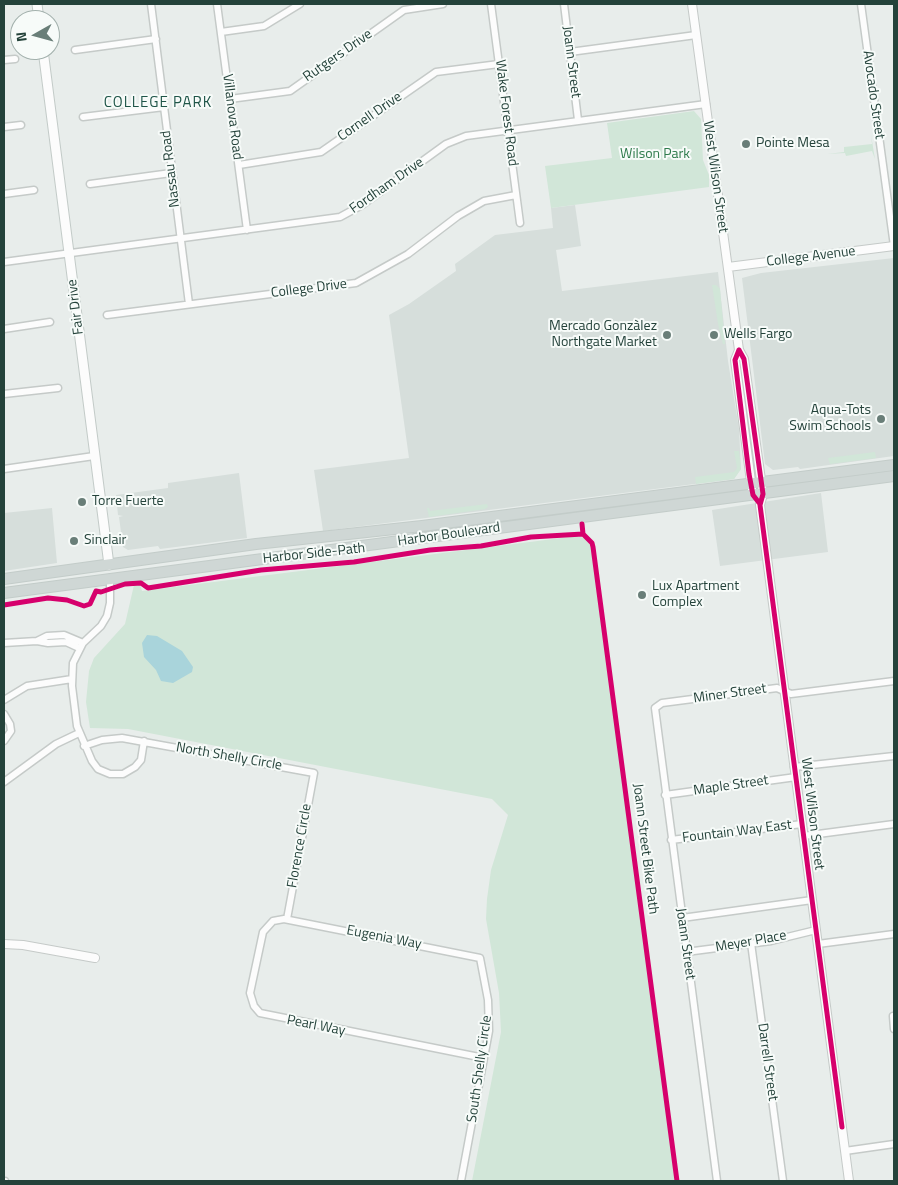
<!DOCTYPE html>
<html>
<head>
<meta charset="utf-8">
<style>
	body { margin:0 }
	#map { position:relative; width:898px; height:1185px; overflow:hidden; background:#e8edeb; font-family:"Titillium Web",sans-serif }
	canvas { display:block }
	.frame { position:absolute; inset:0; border:5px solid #24423a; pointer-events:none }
	.north { position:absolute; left:10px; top:10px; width:50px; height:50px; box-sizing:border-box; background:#f7fbf9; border:1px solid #a3b1ad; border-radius:50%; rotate:263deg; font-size:14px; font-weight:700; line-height:20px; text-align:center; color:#24423a }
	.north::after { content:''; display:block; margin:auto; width:18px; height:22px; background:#697e78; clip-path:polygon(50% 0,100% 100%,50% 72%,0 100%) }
</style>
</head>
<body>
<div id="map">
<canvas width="898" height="1185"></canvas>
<div class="frame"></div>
<div class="north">N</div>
</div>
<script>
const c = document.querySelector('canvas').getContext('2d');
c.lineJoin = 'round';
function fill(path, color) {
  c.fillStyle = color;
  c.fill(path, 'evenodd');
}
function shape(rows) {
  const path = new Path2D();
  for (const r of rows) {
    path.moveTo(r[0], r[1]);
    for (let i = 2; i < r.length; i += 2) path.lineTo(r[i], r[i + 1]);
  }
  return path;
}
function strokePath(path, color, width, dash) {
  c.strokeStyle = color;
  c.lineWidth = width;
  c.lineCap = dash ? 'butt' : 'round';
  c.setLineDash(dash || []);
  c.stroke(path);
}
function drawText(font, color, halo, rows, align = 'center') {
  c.font = font + ' "Titillium Web",sans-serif';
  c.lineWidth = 4;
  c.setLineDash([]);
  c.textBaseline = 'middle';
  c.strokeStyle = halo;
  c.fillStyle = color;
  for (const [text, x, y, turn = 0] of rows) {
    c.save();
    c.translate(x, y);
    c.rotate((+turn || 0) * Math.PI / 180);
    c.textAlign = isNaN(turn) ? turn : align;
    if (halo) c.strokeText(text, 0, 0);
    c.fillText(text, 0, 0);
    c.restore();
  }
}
fill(shape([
	[575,205,581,246,556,250,562,291,718,272,728,361,739,429,741,469,734,479,323,531,314,470,409,458,389,315,409,304,456,271,455,264,495,235,553,228,551,208],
	[894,258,894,456,800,469,798,467,773,470,765,464,742,278,761,273],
	[239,473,247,538,160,549,158,546,128,550,123,547,119,517,123,516,118,515,116,495,168,488,168,483],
	[821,493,828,552,720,566,712,510],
	[52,508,57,563,4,571,4,513]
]), '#d6dedb');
fill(shape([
	[694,111,701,119,703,160,709,175,709,187,551,208,545,166,612,158,607,123],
	[871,135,875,159,872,151,846,156,845,153,827,154,844,152,844,147,872,144],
	[712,285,716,285,720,289,725,344,723,344,718,324],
	[734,451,739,451,741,469,734,479,696,484,695,477,734,472,737,468],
	[875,452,876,458,830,464,828,458],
	[487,504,488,507,485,509,429,517,427,508,429,508,430,511],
	[577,536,587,539,591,547,676,1181,472,1181,501,1032,499,993,486,919,487,899,491,870,508,815,492,799,128,729,90,728,86,702,89,671,94,658,125,624,134,585,140,584,142,591]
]), '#d1e6d8');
fill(shape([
	[147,635,157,636,182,651,193,667,192,672,173,683,161,681,156,670,144,657,142,643]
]), '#a9d4db');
const minor = shape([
	[151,4,189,304],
	[217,4,247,230],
	[491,4,520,223],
	[564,4,578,120],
	[861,4,894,246],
	[221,32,264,26,300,4],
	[75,50,156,39],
	[570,52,696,35],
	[4,60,15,59],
	[230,99,290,91,404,10,443,4],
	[83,117,164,107],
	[4,127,21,125],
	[239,165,321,152,436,72,499,64],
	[90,184,171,173],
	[4,194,34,190],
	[4,262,340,217,362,205,446,144,466,136,706,104],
	[107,315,356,283,408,254,458,216,484,201,516,195],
	[4,329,50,322],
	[4,394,58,388],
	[4,469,94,456],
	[110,578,110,603,107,616,101,626,83,643,73,663,72,686,77,726,92,761,98,769,110,774,123,774,135,767,141,760,144,741],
	[37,641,48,643,66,642,79,648],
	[4,643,37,641,47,636,64,635,83,643],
	[4,700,27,686,72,679],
	[4,714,10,724,11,731,4,741],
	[84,746,102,740,122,738,314,773,287,919],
	[794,767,894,756],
	[4,782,56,744,79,733],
	[665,795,796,777],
	[803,836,894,824],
	[671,840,802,824],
	[682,918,812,900],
	[751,943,783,1181],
	[818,944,894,934],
	[686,952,771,941,816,930],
	[893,1016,894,1029],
	[845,1151,894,1144],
	[4,1181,5,1181],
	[461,1181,484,1058,489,1031,488,1000,480,958,284,919,273,921,263,932,250,993,254,1006,260,1013,484,1058],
	[717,1181,655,708,662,703,777,688,791,694,894,681]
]);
const tertiary = shape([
	[692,4,739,350,744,359,763,494,760,505,849,1181],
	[728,267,894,246],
	[739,350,735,360,752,489],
	[4,944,23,945,95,958]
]);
const secondary = shape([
	[37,4,39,20],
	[43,50,109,565]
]);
const primary = shape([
	[4,579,256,544,422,526,894,465],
	[4,593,894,476]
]);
strokePath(minor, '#c5cac8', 9);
strokePath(tertiary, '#c5cac8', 10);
strokePath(secondary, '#c3cbc8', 11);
strokePath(primary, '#c3ccc9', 12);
strokePath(minor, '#fcfcfc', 6);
strokePath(tertiary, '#fcfcfc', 8);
strokePath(secondary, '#fcfcfc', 9);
strokePath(primary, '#cfd7d5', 10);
strokePath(shape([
	[739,350,744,359,763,494,760,505,842,1127],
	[739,350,735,360,749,474,753,495,760,504],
	[582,524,583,534,592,543,593,547,677,1181],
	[4,605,48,598,67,600,84,606,90,604,96,591,101,592,125,584,141,583,148,588,261,570,354,562,430,550,481,546,531,537,583,534]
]), '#d6006c', 5);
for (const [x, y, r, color] of [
	[746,144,5,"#697e78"],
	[667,335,5,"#697e78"],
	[714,335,5,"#697e78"],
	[881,419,5,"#697e78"],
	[82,502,5,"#697e78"],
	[74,541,5,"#697e78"],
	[642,595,5,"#697e78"]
]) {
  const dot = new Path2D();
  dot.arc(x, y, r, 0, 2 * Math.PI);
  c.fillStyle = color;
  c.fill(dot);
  strokePath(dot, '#f7fbf9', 2);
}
drawText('14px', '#24423a', '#f7fbf9', [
	["Rutgers Drive",338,56,-35],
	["Joann Street",571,62,83],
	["Avocado Street",873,95,82],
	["Wake Forest Road",506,113,83],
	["Villanova Road",232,117,83],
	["Cornell Drive",370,117,-35],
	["Nassau Road",171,169,-97],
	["West Wilson Street",715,177,82],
	["Fordham Drive",387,186,-35],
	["College Avenue",811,257,-7],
	["College Drive",309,289,-7],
	["Fair Drive",76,307,-97],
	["Harbor Boulevard",449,535,-8],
	["Harbor Side-Path",314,554,-6],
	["Miner Street",730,694,-8],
	["North Shelly Circle",229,757,10],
	["Maple Street",731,786,-8],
	["West Wilson Street",812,814,83],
	["Fountain Way East",737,832,-7],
	["Florence Circle",300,846,-80],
	["Joann Street Bike Path",645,849,83],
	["Eugenia Way",384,938,11],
	["Meyer Place",751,942,-10],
	["Joann Street",685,944,82],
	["Pearl Way",316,1026,11],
	["Darrell Street",767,1062,82],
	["South Shelly Circle",480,1069,-82]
]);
drawText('14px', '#24423a', '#f7fbf9', [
	["Pointe Mesa",756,144],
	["Mercado Gonzàlez",657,327,"right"],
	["Northgate Market",657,343,"right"],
	["Wells Fargo",724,335],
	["Aqua-Tots",871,411,"right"],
	["Swim Schools",871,427,"right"],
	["Torre Fuerte",92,502],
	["Sinclair",84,541],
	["Lux Apartment",652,587],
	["Complex",652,603]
], 'left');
drawText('14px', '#2d7a4b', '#f7fbf9', [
	["Wilson Park",655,155]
]);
c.letterSpacing = '1px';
drawText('15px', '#1f5548', '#f7fbf9', [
	["COLLEGE PARK",158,103]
]);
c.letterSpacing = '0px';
</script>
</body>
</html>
